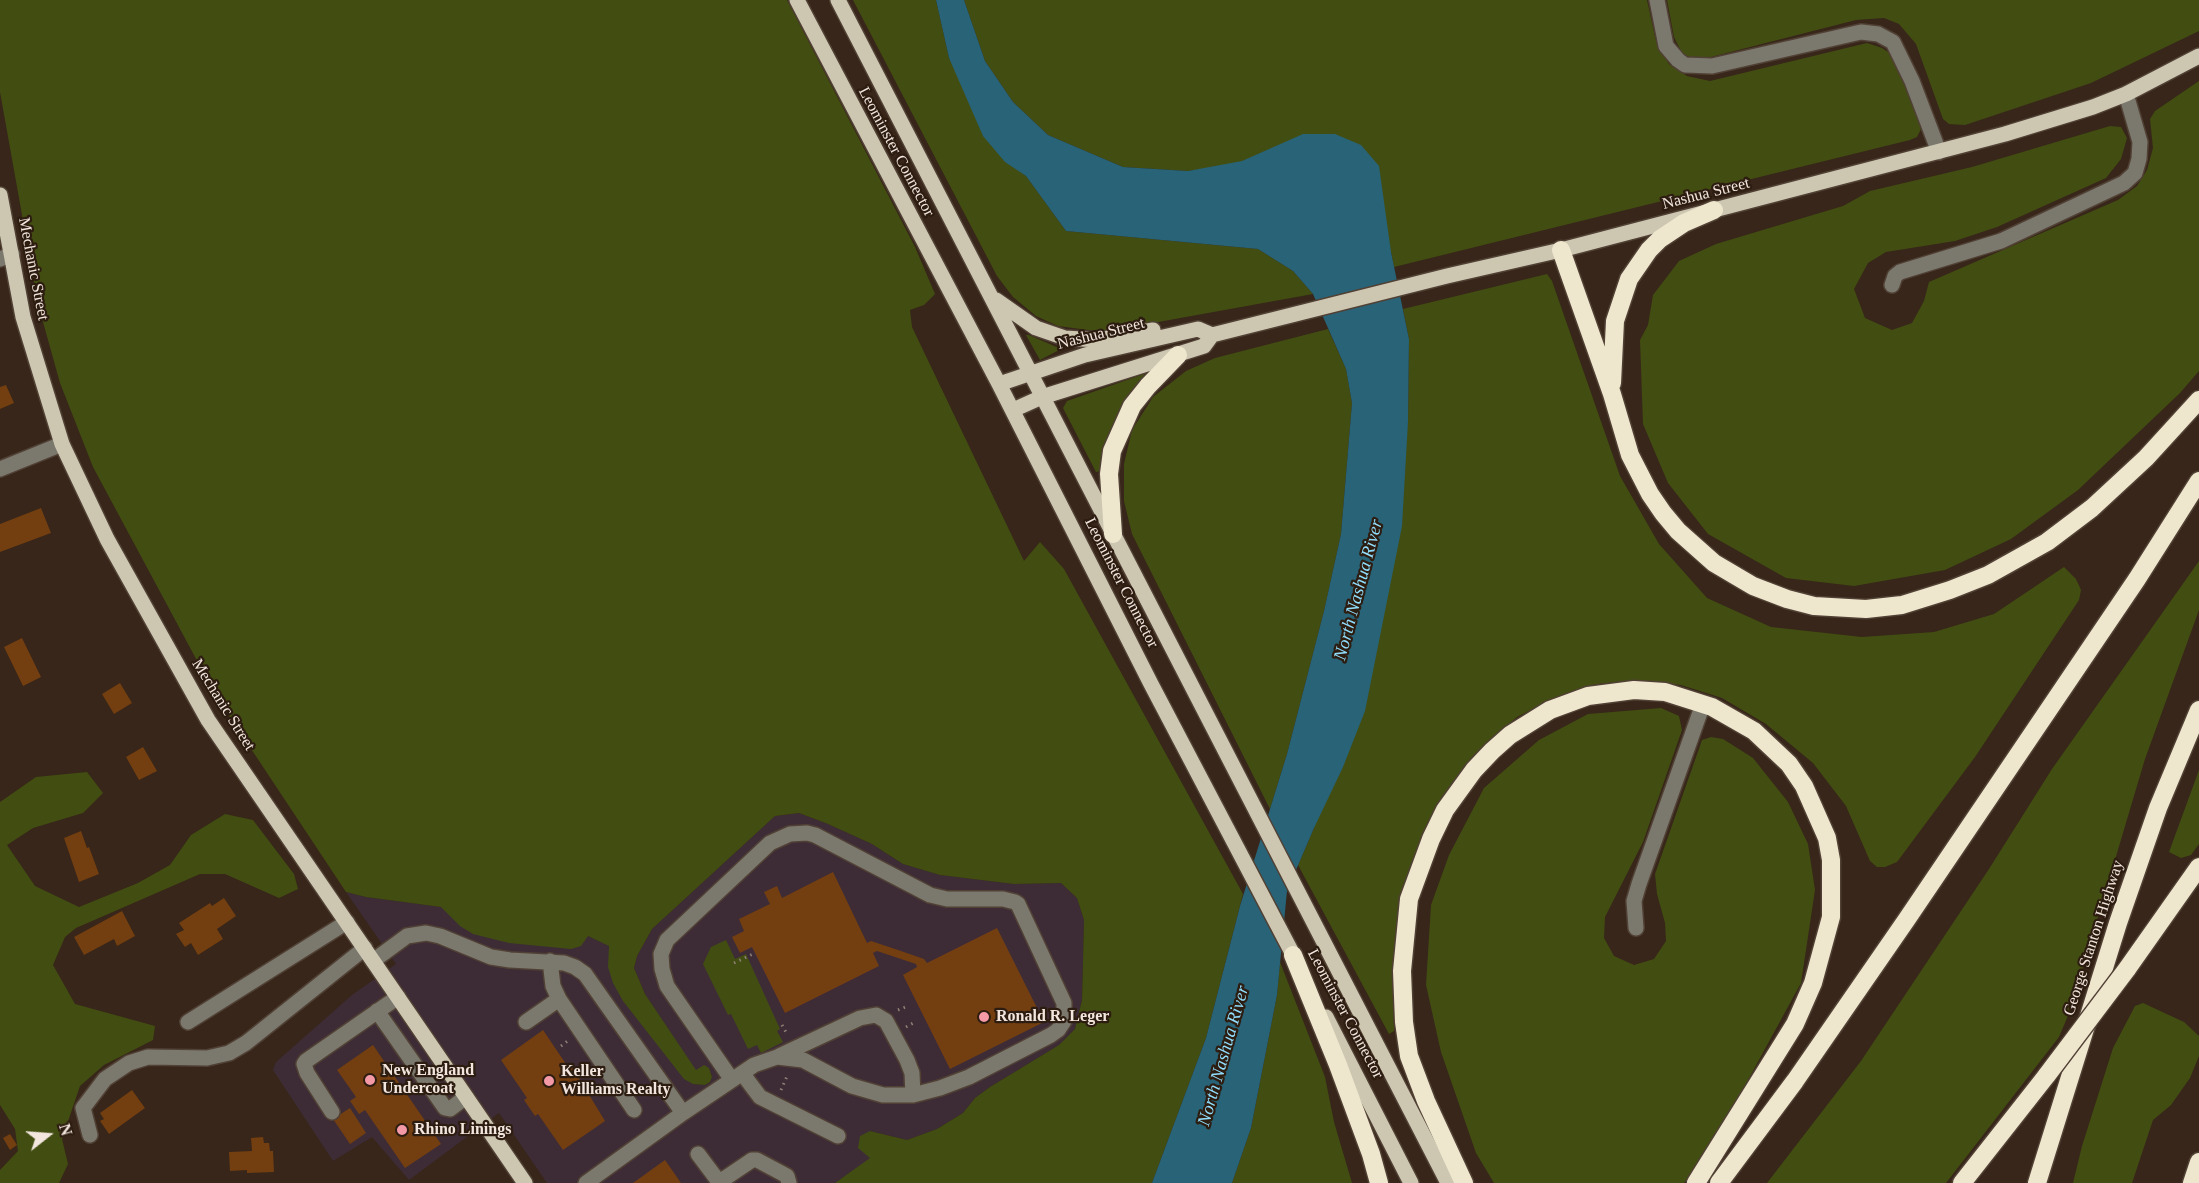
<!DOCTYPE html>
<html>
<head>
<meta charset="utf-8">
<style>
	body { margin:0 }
	#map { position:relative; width:2199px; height:1183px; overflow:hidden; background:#372619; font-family:"Times New Roman",serif }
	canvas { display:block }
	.north { position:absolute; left:18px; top:1105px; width:60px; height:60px; -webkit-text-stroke:4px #2d1c10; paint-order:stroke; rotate:73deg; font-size:16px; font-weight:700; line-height:24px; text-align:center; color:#f2e6de }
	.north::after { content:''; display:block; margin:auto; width:21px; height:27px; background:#f2e6de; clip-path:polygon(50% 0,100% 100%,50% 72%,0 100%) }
</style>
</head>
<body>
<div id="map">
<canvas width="2199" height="1183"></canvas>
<div class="north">N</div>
</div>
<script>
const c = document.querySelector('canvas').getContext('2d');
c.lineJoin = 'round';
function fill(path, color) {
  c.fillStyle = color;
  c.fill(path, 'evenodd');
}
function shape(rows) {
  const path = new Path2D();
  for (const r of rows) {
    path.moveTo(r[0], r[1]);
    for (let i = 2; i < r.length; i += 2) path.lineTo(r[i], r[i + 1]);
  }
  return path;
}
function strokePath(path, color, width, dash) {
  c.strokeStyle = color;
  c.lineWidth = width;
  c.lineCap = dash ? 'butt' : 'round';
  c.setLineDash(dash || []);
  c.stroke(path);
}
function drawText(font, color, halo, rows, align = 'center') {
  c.font = font + ' "Times New Roman",serif';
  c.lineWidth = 4.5;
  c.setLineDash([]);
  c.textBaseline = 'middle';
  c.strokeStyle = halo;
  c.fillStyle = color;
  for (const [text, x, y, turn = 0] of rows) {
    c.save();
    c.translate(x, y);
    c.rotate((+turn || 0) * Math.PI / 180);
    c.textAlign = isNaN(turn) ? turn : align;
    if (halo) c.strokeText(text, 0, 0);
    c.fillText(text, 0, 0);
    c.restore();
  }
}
fill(shape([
	[799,813,828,824,872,844,903,864,940,875,1014,884,1061,883,1077,898,1084,920,1082,1000,1075,1029,1059,1045,990,1087,975,1098,963,1113,937,1129,907,1140,870,1131,871,1158,835,1183,547,1183,499,1113,409,1180,372,1137,333,1161,273,1070,276,1062,352,995,396,964,346,892,366,897,441,907,448,913,588,936,610,946,610,955,693,1084,705,1085,710,1082,712,1077,709,1068,696,1071,645,994,634,968,637,956,652,929,775,816]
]), '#3d2c36');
fill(shape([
	[0,0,787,0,915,247,935,294,924,305,910,310,912,327,1024,561,1040,542,1064,569,1243,894,1206,1038,1152,1183,835,1183,870,1158,858,1148,860,1136,870,1131,907,1140,937,1129,963,1113,975,1098,990,1087,1059,1045,1075,1029,1082,1000,1084,920,1077,898,1061,883,1014,884,940,875,903,864,872,844,828,824,799,813,775,816,652,929,637,956,634,968,645,994,696,1070,704,1065,709,1068,712,1077,710,1082,705,1085,693,1084,684,1079,623,1001,613,983,608,967,609,946,588,936,581,946,571,949,509,943,473,934,460,926,441,907,366,897,346,892,216,696,93,467,60,383,38,304,0,92],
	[853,0,936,0,949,58,1005,161,1026,176,1066,231,1258,249,1293,271,1313,294,1103,332,1058,326,1036,316,1013,297,997,276],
	[964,0,1647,0,1656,41,1669,64,1687,76,1710,81,1867,43,1882,48,1897,58,1921,129,1917,137,1910,140,1394,267,1391,252,1202,169,1188,171,1123,167,1048,135,1013,102,985,61],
	[1667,0,2199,0,2199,31,2091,83,1965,125,1949,124,1943,119,1916,44,1899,24,1884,18,1856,20,1707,58,1690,58,1682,53,1674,37],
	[2199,81,2199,371,2180,393,2078,490,2011,539,1945,570,1854,586,1786,578,1708,534,1668,483,1643,424,1640,340,1648,325,1653,295,1679,261,1716,244,1843,206,1870,191,1972,167,2110,126,2121,127,2127,138,2121,159,2106,178,1997,227,1955,241,1886,252,1868,263,1854,289,1865,318,1892,330,1912,323,1924,301,1929,282,2118,200,2137,186,2147,170,2153,148,2150,119,2155,111],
	[1547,274,1552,281,1620,476,1659,544,1707,598,1771,627,1862,637,1934,632,1994,614,2064,567,2076,579,2081,590,2079,600,1975,757,1897,862,1885,867,1877,867,1870,861,1846,806,1813,763,1766,724,1722,698,1681,685,1637,680,1598,684,1553,699,1517,717,1481,749,1447,792,1408,875,1397,931,1393,985,1394,1031,1389,1034,1298,865,1314,828,1408,422,1409,339,1403,309],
	[1328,329,1346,369,1352,403,1341,534,1324,611,1287,754,1270,809,1132,534,1124,501,1124,464,1132,430,1153,397,1186,371,1215,358],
	[1026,335,1029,335,1061,349,1040,360],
	[1144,374,1146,377,1100,471,1096,472,1063,408,1067,401],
	[2199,561,2199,610,2145,759,2070,1011,2059,1037,1946,1183,1767,1183,1861,1061,1989,869,2052,769],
	[1661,708,1679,716,1682,730,1643,842,1605,917,1604,938,1614,956,1634,965,1654,959,1666,941,1665,923,1657,894,1655,874,1702,740,1711,737,1723,739,1753,758,1788,802,1808,844,1815,890,1801,983,1718,1135,1684,1183,1494,1183,1476,1153,1441,1052,1426,985,1431,905,1449,855,1484,788,1539,740,1588,714],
	[2199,770,2199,844,2191,855,2181,858,2169,852],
	[87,772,103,793,83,813,33,828,7,845,35,886,79,907,138,883,170,865,191,835,225,814,253,820,294,874,298,889,279,898,225,874,200,874,76,928,65,937,53,965,75,1004,155,1026,153,1040,104,1065,80,1086,62,1139,68,1164,59,1183,0,1183,0,1170,18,1151,15,1129,0,1105,0,802,36,777],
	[726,940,735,959,746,954,780,1029,777,1031,783,1042,761,1053,757,1045,748,1049,731,1014,728,1015,703,964,711,947],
	[1280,962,1325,1077,1334,1122,1352,1183,1232,1183,1251,1128,1277,995],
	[2143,1003,2184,1022,2199,1036,2199,1056,2190,1078,2171,1105,2153,1120,2132,1183,2073,1183,2082,1146,2113,1048,2135,1006]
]), '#424d12');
fill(shape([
	[936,0,964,0,985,61,1013,102,1048,135,1123,167,1188,171,1242,161,1303,134,1335,134,1361,145,1379,166,1391,252,1409,339,1408,422,1402,526,1365,711,1343,767,1314,828,1287,891,1277,995,1251,1128,1232,1183,1152,1183,1206,1038,1240,906,1287,754,1324,611,1341,534,1352,403,1346,369,1313,294,1293,271,1258,249,1066,231,1026,176,1005,162,983,136,949,58]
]), '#286378');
fill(shape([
	[6,385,14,403,0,409,0,387],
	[41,508,51,533,0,552,0,524],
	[22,638,41,677,23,686,4,647],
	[120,683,132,703,114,714,102,694],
	[143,747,157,771,139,780,126,757],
	[81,831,87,848,89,847,99,874,79,882,64,838],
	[833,872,867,943,871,941,898,950,924,959,927,963,997,928,1044,1022,950,1069,903,975,917,967,916,964,877,951,873,953,879,966,785,1013,752,947,740,953,732,937,744,931,739,919,770,904,764,892,777,886,782,898],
	[224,898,236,916,217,929,223,939,198,955,191,943,185,947,176,934,184,930,179,923,210,903,212,906],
	[122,911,135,936,117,946,114,939,84,955,74,937],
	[543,1030,568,1067,571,1065,605,1121,563,1150,538,1114,535,1116,524,1100,527,1098,501,1060],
	[373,1045,441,1144,405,1168,365,1110,359,1114,350,1101,356,1097,337,1070],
	[132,1090,145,1108,109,1134,100,1121,104,1119,100,1113],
	[350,1108,366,1133,350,1144,333,1119],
	[10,1134,17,1145,10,1150,3,1138],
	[263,1137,264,1143,269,1143,270,1151,273,1151,274,1172,247,1173,247,1170,230,1171,229,1152,252,1151,251,1138],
	[665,1160,681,1183,633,1183]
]), '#733e10');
const minor = shape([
	[1657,0,1666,46,1678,60,1685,65,1712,66,1861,32,1878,34,1893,42,1912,81,1939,152],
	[0,259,12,254],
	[1892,285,1895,276,1900,272,2001,241,2124,183,2135,173,2139,159,2140,142,2126,94],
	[0,469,62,444],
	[1636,928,1634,901,1639,884,1703,704],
	[373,961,407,936,426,933,440,936,491,957,510,960,564,963,575,967,585,974,683,1113,586,1183],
	[550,961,553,986,559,999,634,1110],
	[377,1011,445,1108,450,1109,466,1097],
	[188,1022,347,922],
	[526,1022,559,999],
	[779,1056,860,1018,876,1015,886,1021,907,1060,912,1073,913,1095],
	[742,1073,760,1097,838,1136],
	[332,1112,307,1073,304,1064,306,1061,398,997],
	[683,1113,732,1080,754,1065,777,1057,803,1060,852,1086,883,1095,913,1095,940,1088,969,1077,1051,1035,1058,1030,1064,1021,1064,1003,1018,904,1015,902,1003,899,947,899,930,895,815,835,807,833,790,834,770,843,667,940,661,954,662,969,667,986,732,1080],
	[90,1135,83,1108,105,1079,129,1063,148,1057,207,1058,229,1053,246,1043,365,948],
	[698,1154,719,1182],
	[718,1183,752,1160,757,1160,787,1176,789,1183]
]);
const major = shape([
	[797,0,999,384,1151,684,1298,964],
	[838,0,1448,1183],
	[0,195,23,317,62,444,107,539,208,720,525,1183],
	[996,300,1036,328,1065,338,1098,340,1153,330],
	[999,384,1085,355,1198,329,1212,335,1447,276,1561,250,2005,134,2093,107,2126,94,2199,56],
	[1013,410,1042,397,1204,346,1212,335],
	[1326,1017,1411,1183]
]);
const highway = shape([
	[1561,250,1612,394,1630,455,1650,494,1663,513,1678,531,1714,563,1753,586,1787,599,1814,606,1866,609,1902,605,1950,590,1988,575,2047,542,2092,508,2146,458,2199,400],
	[1612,383,1615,321,1629,279,1649,250,1660,239,1684,223,1714,210],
	[1113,534,1109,474,1112,451,1132,406,1148,386,1178,355],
	[1293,955,1338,1065,1371,1154,1379,1183],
	[2127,969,2199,867],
	[1464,1183,1426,1101,1409,1056,1404,1022,1402,971,1409,899,1431,839,1445,810,1474,770,1492,751,1510,735,1550,710,1588,696,1634,690,1665,692,1712,707,1754,731,1789,764,1804,786,1827,838,1831,860,1831,917,1813,983,1795,1024,1696,1183],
	[1719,1183,1795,1081,1907,919,2137,579,2199,481],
	[1962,1183,2047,1075],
	[2037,1183,2118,923,2158,808,2199,710],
	[2192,1183,2199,1162]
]);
strokePath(minor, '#514135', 18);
strokePath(major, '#514135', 18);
strokePath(highway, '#514135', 21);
strokePath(shape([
	[734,963,755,953],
	[898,1010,908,1006],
	[782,1025,787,1034],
	[906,1027,915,1022],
	[561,1046,569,1040],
	[781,1090,788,1074]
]), '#8f8076', 3, [1.5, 4.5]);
strokePath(minor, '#7b786e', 15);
strokePath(major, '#cdc7b2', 15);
strokePath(highway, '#eee6cd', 18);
const highwayBridge = shape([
	[2047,1075,2127,969]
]);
strokePath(highwayBridge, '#514135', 21, []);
strokePath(highwayBridge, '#eee6cd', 18);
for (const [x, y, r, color] of [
	[984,1017,6,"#f49aa6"],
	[370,1080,6,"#f49aa6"],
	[549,1081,6,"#f49aa6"],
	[402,1130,6,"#f49aa6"]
]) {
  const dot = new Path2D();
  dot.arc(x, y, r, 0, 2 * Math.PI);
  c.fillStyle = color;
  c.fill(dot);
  strokePath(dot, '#2d1c10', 2);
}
drawText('16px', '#f2e6de', '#2d1c10', [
	["Leominster Connector",896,152,62],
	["Nashua Street",1706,194,-14],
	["Mechanic Street",33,269,79],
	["Nashua Street",1101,334,-14],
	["Leominster Connector",1121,583,63],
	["Mechanic Street",223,705,58],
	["George Stanton Highway",2094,938,-72],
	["Leominster Connector",1345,1014,62]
]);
drawText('bold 16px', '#f2e6de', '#2d1c10', [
	["Ronald R. Leger",996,1017],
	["New England",382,1071],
	["Undercoat",382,1089],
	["Keller",561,1072],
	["Williams Realty",561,1090],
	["Rhino Linings",414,1130]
], 'left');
drawText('italic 18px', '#90ddfc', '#2d1c10', [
	["North Nashua River",1359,590,-75],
	["North Nashua River",1224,1056,-74]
]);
</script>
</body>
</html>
